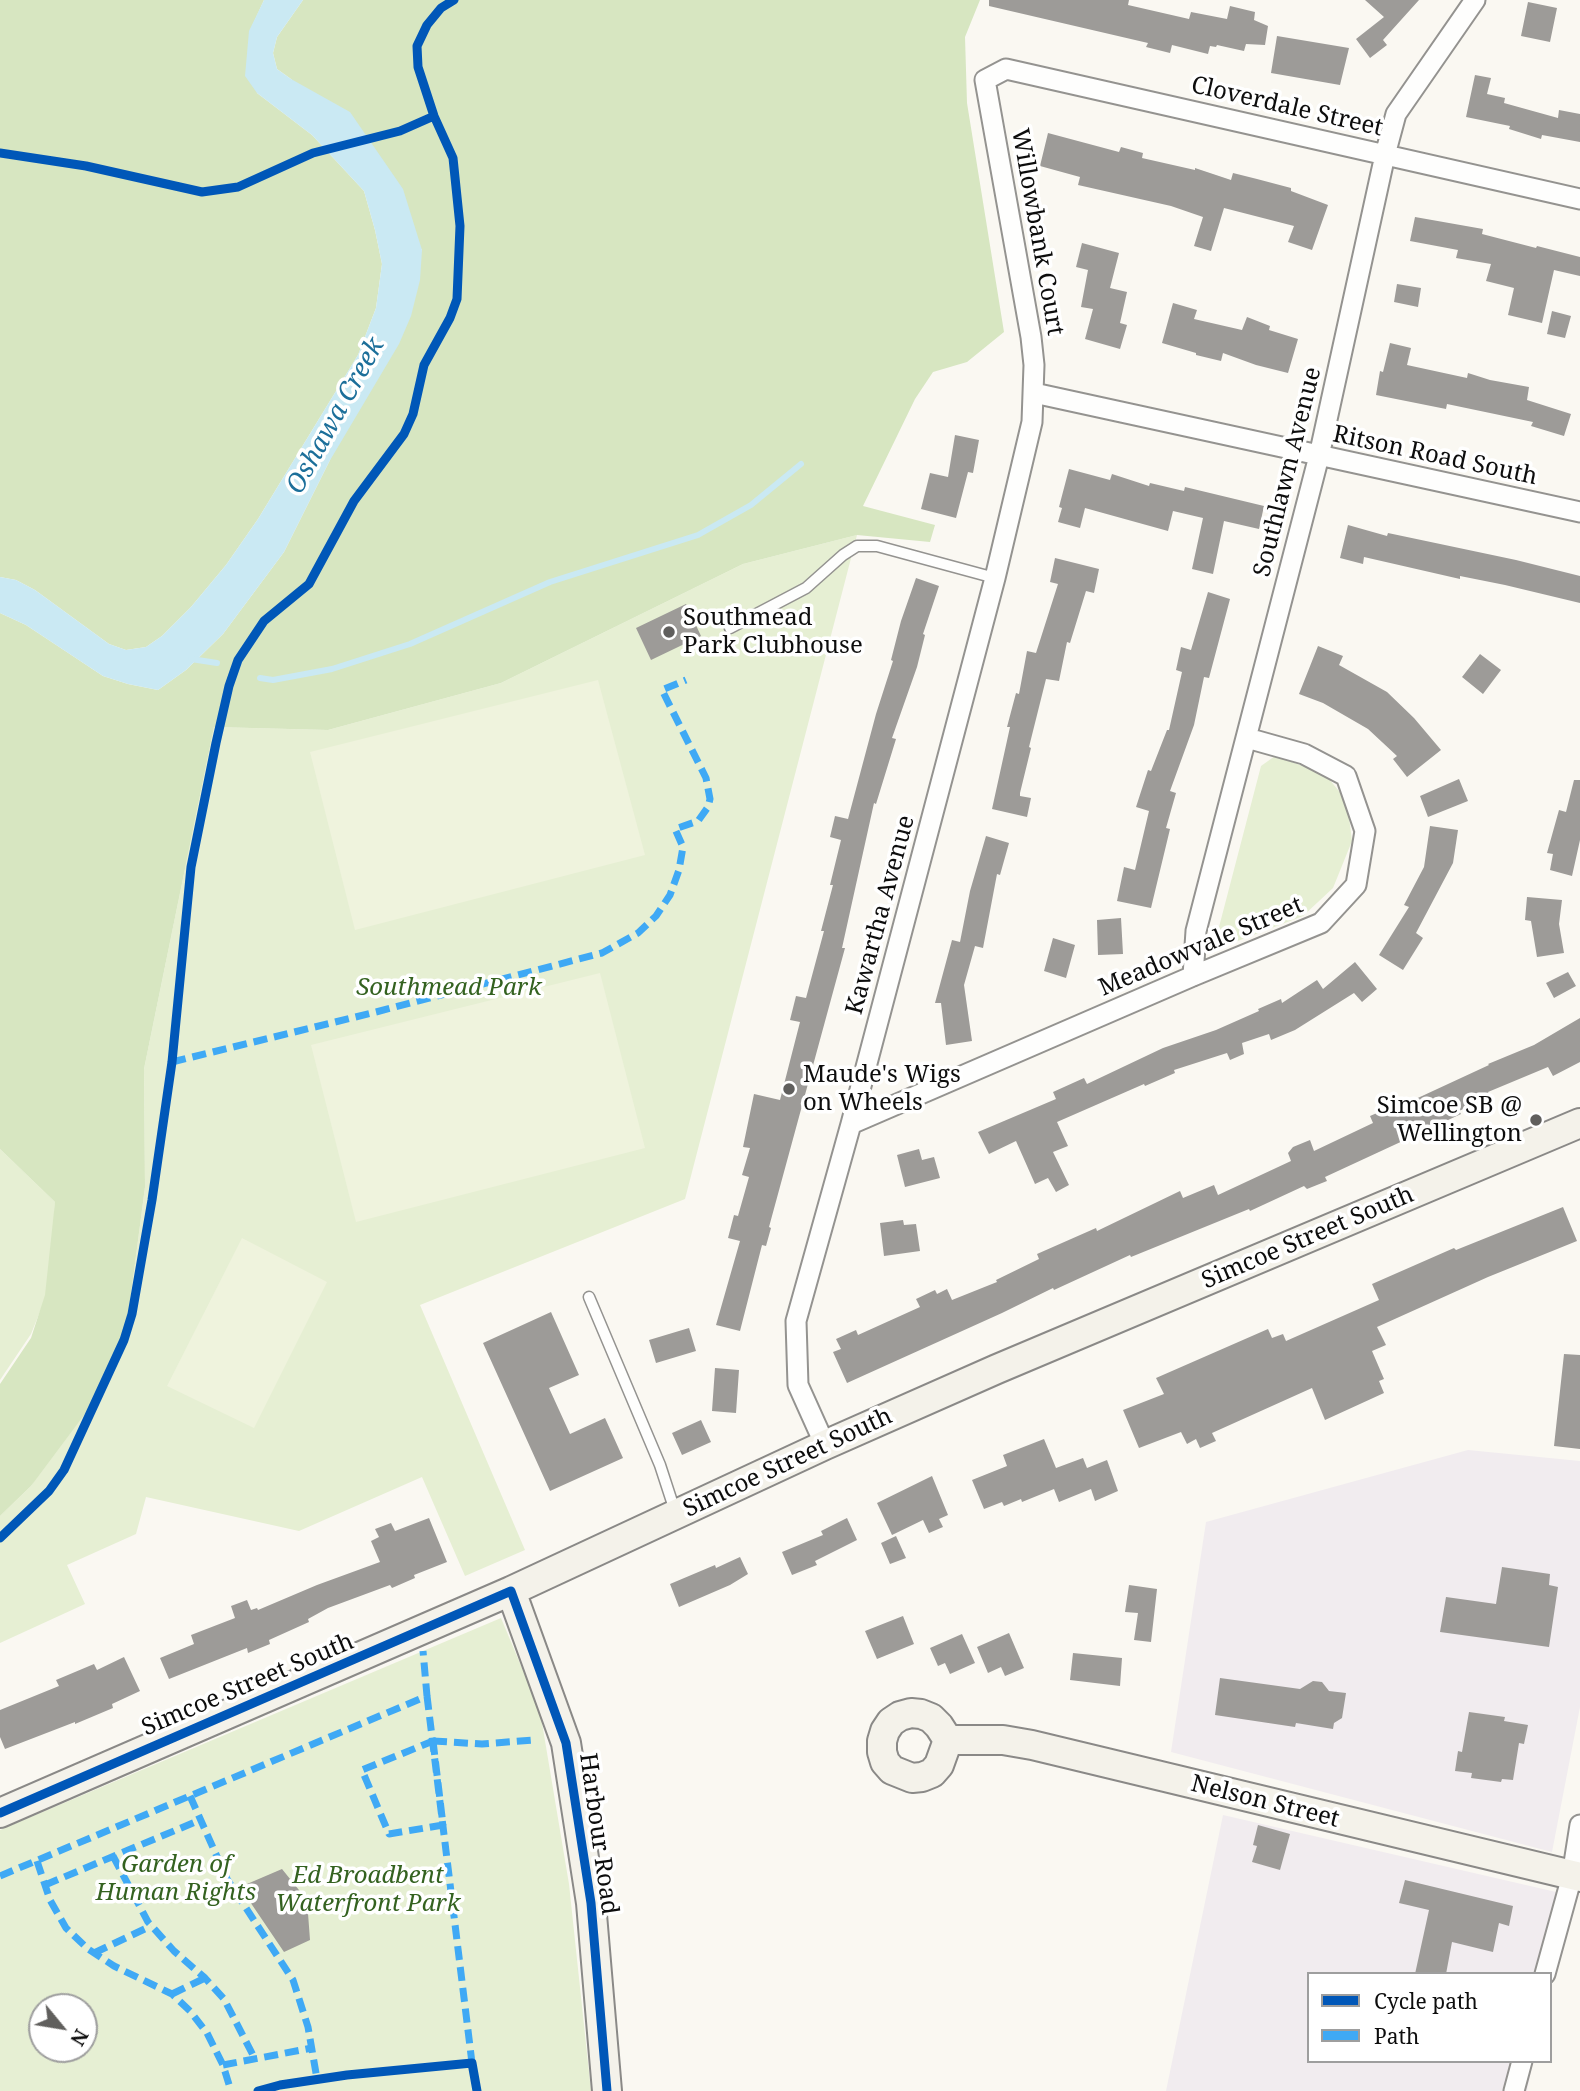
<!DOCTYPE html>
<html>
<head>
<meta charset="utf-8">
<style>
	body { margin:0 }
	#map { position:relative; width:1580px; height:2091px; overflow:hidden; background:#faf8f2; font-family:"Noto Serif",serif }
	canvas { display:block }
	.legend { position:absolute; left:1307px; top:1972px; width:245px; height:91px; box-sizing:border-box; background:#fff; border:2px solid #9e9e9e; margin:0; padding:9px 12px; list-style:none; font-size:21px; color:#0d0d0d }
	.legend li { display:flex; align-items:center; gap:14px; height:35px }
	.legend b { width:35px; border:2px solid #9e9e9e }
	.north { position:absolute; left:28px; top:1993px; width:70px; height:70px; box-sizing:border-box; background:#fff; border:2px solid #9e9e9e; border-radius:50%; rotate:120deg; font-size:19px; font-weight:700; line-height:28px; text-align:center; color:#0d0d0d }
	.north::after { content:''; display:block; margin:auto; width:24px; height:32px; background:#605f5d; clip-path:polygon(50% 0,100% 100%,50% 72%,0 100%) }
</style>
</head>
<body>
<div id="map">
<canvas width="1580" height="2091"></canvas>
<ul class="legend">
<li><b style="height:9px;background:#0057b8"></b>Cycle path</li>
<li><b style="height:9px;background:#3fa9f5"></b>Path</li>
</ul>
<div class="north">N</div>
</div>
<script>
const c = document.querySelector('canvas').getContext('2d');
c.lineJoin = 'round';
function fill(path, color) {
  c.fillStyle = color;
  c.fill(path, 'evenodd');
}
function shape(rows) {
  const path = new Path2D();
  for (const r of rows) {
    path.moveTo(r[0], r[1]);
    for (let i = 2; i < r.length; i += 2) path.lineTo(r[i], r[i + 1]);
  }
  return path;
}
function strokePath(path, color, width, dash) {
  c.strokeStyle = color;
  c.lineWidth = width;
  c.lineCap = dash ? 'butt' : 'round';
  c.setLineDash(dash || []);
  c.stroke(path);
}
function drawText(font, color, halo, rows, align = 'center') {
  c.font = font + ' "Noto Serif",serif';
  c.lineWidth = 7;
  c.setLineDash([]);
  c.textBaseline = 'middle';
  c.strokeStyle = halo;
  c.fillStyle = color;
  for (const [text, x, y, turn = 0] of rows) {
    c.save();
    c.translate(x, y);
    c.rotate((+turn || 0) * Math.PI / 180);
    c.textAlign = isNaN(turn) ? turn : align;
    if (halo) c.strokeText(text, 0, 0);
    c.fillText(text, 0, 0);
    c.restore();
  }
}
fill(shape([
	[1468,1450,1580,1461,1580,1707,1552,1852,1171,1752,1206,1522],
	[1223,1815,1569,1895,1550,1974,1309,1974,1309,2061,1533,2061,1527,2091,1166,2091]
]), '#f1ecef');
fill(shape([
	[857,535,685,1199,420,1305,525,1550,465,1576,422,1477,299,1531,146,1497,136,1534,67,1565,85,1604,0,1643,0,1516,31,1486,127,1325,145,1187,144,1069,214,727,328,730,501,683,743,564],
	[1275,756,1325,774,1347,801,1352,841,1333,888,1303,916,1235,942,1225,937,1219,927,1261,766],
	[0,1149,55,1202,51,1284,31,1334,0,1380],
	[501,1618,540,1711,569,1884,591,2091,0,2091,0,1830],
	[42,2007,84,2007,84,2049,42,2049]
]), '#e6efd3');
fill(shape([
	[0,0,264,0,250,31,257,93,312,135,364,191,375,230,382,264,376,308,358,355,258,519,226,565,191,607,162,636,146,647,126,650,109,644,35,590,16,580,0,577],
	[303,0,980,0,965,37,967,103,1004,332,967,362,933,372,915,399,863,506,935,525,930,542,857,535,743,564,501,683,328,730,214,727,144,1069,145,1187,127,1325,93,1403,31,1486,0,1516,0,1384,31,1338,45,1295,55,1202,0,1149,0,613,26,625,103,676,128,684,158,690,186,670,223,634,284,552,329,462,422,250,291,79,277,69,273,53,277,37]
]), '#d7e6c1');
fill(shape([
	[598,680,645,855,355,930,310,752],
	[600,973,645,1148,356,1222,311,1045],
	[242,1238,327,1282,254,1428,167,1386]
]), '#eff3dd');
fill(shape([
	[264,0,303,0,277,37,273,53,277,69,291,79,350,112,403,189,422,250,420,280,411,316,399,344,329,462,284,552,223,634,186,670,158,690,128,684,103,676,26,625,0,613,0,577,16,580,35,590,109,644,126,650,146,647,162,636,191,607,226,565,258,519,358,355,376,308,382,264,375,230,364,191,312,135,257,93,245,76,249,31]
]), '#cae9f3');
strokePath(shape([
	[191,659,217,663],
	[260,678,273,680,332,669,410,644,550,582,698,535,751,505,801,464]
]), '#cae9f3', 6);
fill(shape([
	[989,0,1129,0,1128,5,1189,19,1191,12,1227,19,1230,6,1255,12,1254,20,1268,26,1265,45,1246,44,1244,51,1217,45,1216,47,1210,46,1208,54,1172,45,1170,53,1146,47,1148,43,989,6],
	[1365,0,1419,0,1383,40,1387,45,1370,58,1356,39,1384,17],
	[1528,2,1557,8,1550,42,1521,36],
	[1277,36,1349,48,1340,85,1271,73],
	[1475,75,1491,78,1487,94,1505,98,1504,103,1558,118,1559,110,1580,114,1580,142,1542,135,1541,139,1509,129,1510,126,1466,117],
	[1048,133,1119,152,1121,147,1143,153,1142,158,1195,170,1195,168,1231,180,1233,173,1257,179,1291,188,1291,191,1328,205,1312,250,1288,242,1294,226,1224,208,1211,251,1194,246,1203,217,1171,206,1078,185,1080,177,1040,166],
	[1415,217,1483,229,1482,234,1536,248,1537,246,1580,257,1580,276,1554,270,1542,323,1508,315,1514,288,1486,281,1491,264,1456,258,1458,250,1410,241],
	[1082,243,1119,253,1110,288,1127,292,1120,323,1127,325,1120,349,1085,339,1093,309,1081,307,1088,270,1076,267],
	[1397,284,1421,288,1418,307,1394,302],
	[1173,303,1197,310,1194,319,1242,330,1247,317,1270,326,1269,330,1298,339,1288,373,1256,365,1223,353,1221,361,1196,355,1196,353,1162,343],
	[1552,311,1571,316,1565,338,1547,334],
	[1390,343,1411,348,1407,365,1467,378,1468,373,1490,380,1529,387,1527,400,1571,414,1564,436,1531,426,1533,422,1447,404,1446,409,1376,395,1380,371,1383,372],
	[955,435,979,440,973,473,968,472,956,518,921,509,930,473,948,477],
	[1069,469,1110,480,1112,474,1149,486,1150,483,1184,491,1185,487,1264,506,1259,529,1224,521,1213,574,1192,569,1203,518,1173,511,1168,531,1085,508,1080,528,1058,522,1062,508,1059,507],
	[1348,525,1387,536,1388,533,1516,560,1580,576,1580,603,1505,585,1460,576,1460,579,1364,557,1363,564,1340,558],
	[1055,558,1099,569,1094,593,1086,591,1070,643,1067,642,1059,681,1046,679,1029,747,1031,748,1020,793,1020,796,1031,798,1027,817,992,809,1010,727,1007,727,1016,693,1019,694,1027,651,1036,653,1058,584,1050,582],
	[916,578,939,586,923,634,925,635,917,667,892,738,896,739,876,804,874,803,842,948,845,948,769,1227,771,1228,766,1246,762,1245,740,1331,716,1325,740,1241,728,1238,734,1215,738,1216,749,1177,742,1175,750,1148,743,1147,754,1094,780,1100,800,1022,790,1020,796,996,806,998,824,931,821,931,833,885,830,885,841,840,830,837,835,816,848,819,876,714,893,661,891,660,901,621],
	[1208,592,1230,599,1209,678,1204,677,1194,725,1170,791,1176,793,1166,828,1170,829,1151,908,1117,901,1124,867,1135,870,1149,811,1136,807,1148,770,1151,771,1167,730,1169,730,1182,672,1176,670,1181,647,1191,650],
	[686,604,701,636,651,660,636,628],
	[1318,646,1343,656,1339,665,1387,692,1414,718,1441,750,1407,777,1393,759,1397,756,1368,729,1323,703,1299,694],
	[1480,654,1501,670,1483,694,1462,677],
	[1459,779,1468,801,1428,817,1420,796],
	[1574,780,1580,780,1580,840,1572,876,1550,870,1553,854,1547,853,1559,810,1566,812],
	[1430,826,1458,830,1453,863,1416,933,1423,938,1403,970,1379,955,1409,907,1404,905,1424,867],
	[986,836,1009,843,1000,875,997,874,983,948,975,946,964,985,972,1041,946,1045,941,1003,935,1003,952,940,960,942,970,891],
	[1527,897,1562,900,1559,924,1564,953,1537,957,1531,921,1525,920],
	[1121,918,1123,954,1098,955,1097,920],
	[1053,938,1075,945,1066,978,1044,971],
	[1355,962,1377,989,1362,1002,1354,993,1295,1030,1271,1040,1269,1034,1242,1043,1244,1054,1230,1060,1227,1053,1174,1070,1175,1073,1145,1086,1144,1084,1057,1122,1068,1146,1053,1152,1069,1185,1056,1192,1048,1178,1035,1184,1016,1141,989,1154,978,1132,1056,1099,1053,1092,1084,1078,1087,1084,1163,1048,1216,1030,1259,1011,1258,1009,1281,999,1282,1003,1317,980,1323,989],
	[1568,972,1576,986,1554,998,1546,983],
	[1580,1018,1580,1062,1553,1076,1548,1067,1488,1092,1490,1097,1459,1111,1461,1114,1325,1177,1327,1181,1307,1189,1304,1186,1250,1211,1249,1209,1131,1257,1130,1255,1054,1290,1053,1288,1002,1313,847,1383,833,1352,841,1349,836,1339,856,1330,858,1335,920,1307,916,1299,935,1290,937,1294,947,1289,952,1300,997,1282,996,1280,1039,1259,1037,1254,1096,1228,1097,1231,1180,1191,1183,1198,1214,1185,1218,1195,1291,1161,1288,1153,1293,1147,1310,1140,1314,1151,1373,1123,1370,1116,1393,1106,1394,1109,1489,1065,1488,1064,1534,1045],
	[919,1149,922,1160,934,1157,940,1178,905,1187,897,1155],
	[1563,1207,1577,1241,1488,1277,1377,1327,1386,1345,1372,1351,1384,1379,1379,1381,1384,1393,1325,1420,1312,1388,1212,1433,1216,1441,1200,1448,1196,1439,1187,1444,1181,1432,1139,1448,1123,1410,1164,1394,1156,1378,1268,1329,1272,1338,1283,1334,1286,1341,1379,1300,1372,1284,1454,1248,1456,1250],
	[903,1220,904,1225,916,1224,920,1251,884,1256,880,1223],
	[551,1312,579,1375,549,1388,570,1434,605,1418,623,1458,550,1491,483,1343],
	[689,1328,696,1351,656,1363,649,1340],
	[1564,1354,1580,1355,1580,1449,1554,1446],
	[715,1368,739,1370,736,1413,712,1411],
	[701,1420,711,1442,682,1455,672,1433],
	[1044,1439,1056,1468,1083,1458,1087,1468,1107,1460,1118,1491,1095,1501,1091,1489,1059,1502,1054,1489,1022,1502,1021,1499,1004,1506,1002,1502,984,1509,972,1480,1007,1466,1003,1455],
	[932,1476,948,1515,939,1519,943,1527,929,1533,923,1520,892,1535,877,1503],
	[429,1518,447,1562,414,1575,415,1578,392,1588,390,1585,328,1608,308,1619,309,1622,269,1640,270,1644,248,1653,247,1648,169,1679,160,1658,194,1644,191,1635,235,1618,231,1606,247,1600,251,1610,257,1608,258,1610,317,1585,380,1562,371,1541,379,1537,375,1529,391,1523,395,1531],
	[847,1518,857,1540,815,1561,817,1565,792,1575,782,1552,823,1535,821,1531],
	[896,1536,906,1558,890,1564,881,1543],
	[740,1557,748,1574,730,1585,679,1607,670,1584,715,1565,716,1568],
	[1502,1567,1550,1574,1549,1585,1558,1587,1549,1647,1440,1632,1446,1597,1496,1604],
	[1129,1585,1157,1589,1151,1642,1134,1640,1138,1613,1125,1612],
	[903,1616,914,1644,877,1659,865,1631],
	[1009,1633,1024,1668,1005,1676,1001,1667,988,1673,977,1647],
	[962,1634,975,1663,950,1674,945,1663,938,1666,930,1648],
	[1073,1653,1122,1658,1120,1686,1070,1680],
	[124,1657,140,1691,112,1704,113,1708,75,1724,75,1722,5,1749,0,1737,0,1710,59,1686,56,1680,94,1664,97,1670],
	[1220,1678,1300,1689,1313,1681,1322,1682,1329,1691,1346,1693,1342,1718,1334,1723,1333,1729,1296,1723,1295,1727,1215,1715],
	[1469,1712,1505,1717,1504,1721,1528,1725,1524,1744,1519,1743,1513,1780,1502,1779,1501,1782,1471,1778,1472,1773,1455,1771,1458,1751,1462,1752],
	[1258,1825,1290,1834,1280,1870,1252,1862,1257,1846,1253,1845],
	[282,1869,307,1900,310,1940,284,1952,240,1887],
	[1405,1880,1513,1906,1509,1926,1499,1923,1493,1952,1452,1942,1446,1974,1415,1974,1429,1910,1399,1903]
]), '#9d9b98');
const lane = shape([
	[730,628,806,588,843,555,857,546,877,546,995,578],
	[589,1297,660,1465,675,1511]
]);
const street = shape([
	[1034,393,1580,512],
	[1193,976,1196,931,1319,456,1385,155,1396,114,1475,0],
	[851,1124,1193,976,1321,923,1356,885,1365,831,1346,776,1304,754,1247,738],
	[825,1445,798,1385,796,1321,851,1124,995,578,1032,422,1034,365,1031,337,985,80,1006,69,1580,199],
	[1545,1974,1572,1876,1580,1825],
	[1514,2091,1522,2061]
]);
const secondary = shape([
	[511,1591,566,1743,591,1903,607,2091],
	[948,1740,939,1765,932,1773,922,1777,912,1778,892,1770,885,1762,882,1752,882,1741,885,1731,891,1722,900,1716,911,1713,921,1714,931,1718,939,1726,948,1740,1003,1740,1032,1745,1580,1877],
	[0,1813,511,1591,825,1445,997,1369,1580,1123]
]);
strokePath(lane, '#949390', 13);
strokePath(street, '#949390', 23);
strokePath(secondary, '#8a8987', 32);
strokePath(lane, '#fefefd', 10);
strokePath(street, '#fefefd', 19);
strokePath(secondary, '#f4f2ea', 28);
strokePath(shape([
	[172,1062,376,1012,602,953,638,933,656,916,670,895,679,870,683,847,675,829,698,821,708,807,710,799,706,778,662,690,686,680],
	[427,1696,472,2063],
	[433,1741,443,1825,389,1834,362,1770,433,1741],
	[433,1741,482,1744,533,1740],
	[190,1796,227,1879,293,1980,308,2027,317,2079],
	[113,1856,148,1922,174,1951,205,1978,224,1999,255,2059],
	[37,1861,50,1900,66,1928,88,1949,114,1966,172,1994,190,2011,207,2033,223,2065,231,2091],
	[0,1876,427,1696,423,1651],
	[45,1885,200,1820],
	[94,1953,151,1926],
	[172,1994,205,1978],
	[223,2065,312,2048]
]), '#3fa9f5', 7, [14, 7]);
strokePath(shape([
	[0,153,86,166,202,192,238,187,313,153,400,131,434,116],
	[0,1538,49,1491,64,1470,124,1340,132,1314,152,1200,172,1062,191,867,216,743,229,686,238,660,264,621,309,584,354,501,404,434,413,414,424,365,450,318,457,299,460,226,453,158,434,116,418,67,417,46,427,25,441,8,454,0],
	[0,1813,511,1591,566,1743,591,1903,607,2091],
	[258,2091,280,2085,347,2075,472,2063,477,2091]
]), '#0057b8', 9);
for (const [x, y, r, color] of [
	[669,632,7,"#605f5d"],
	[789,1089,7,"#605f5d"],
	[1536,1120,7,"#605f5d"]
]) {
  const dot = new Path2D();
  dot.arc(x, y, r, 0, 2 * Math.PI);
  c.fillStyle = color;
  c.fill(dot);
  strokePath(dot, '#fff', 2.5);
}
drawText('24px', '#0d0d0d', '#fff', [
	["Cloverdale Street",1287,107,13],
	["Willowbank Court",1037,232,80],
	["Ritson Road South",1435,456,12],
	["Southlawn Avenue",1288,472,-76],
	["Kawartha Avenue",881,915,-75],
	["Meadowvale Street",1201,947,-23],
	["Simcoe Street South",1308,1238,-23],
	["Simcoe Street South",788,1463,-25],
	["Simcoe Street South",248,1685,-23],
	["Nelson Street",1265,1802,14],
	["Harbour Road",598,1834,82]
]);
drawText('24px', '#0d0d0d', '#fff', [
	["Southmead",683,618],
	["Park Clubhouse",683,646],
	["Maude's Wigs",803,1075],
	["on Wheels",803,1103],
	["Simcoe SB @",1522,1106,"right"],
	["Wellington",1522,1134,"right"]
], 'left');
drawText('italic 24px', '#346220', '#fff', [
	["Southmead Park",449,988],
	["Garden of",176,1865],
	["Human Rights",176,1893],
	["Ed Broadbent",368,1876],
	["Waterfront Park",368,1904]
]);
drawText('italic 26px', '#1c6f9a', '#fff', [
	["Oshawa Creek",336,416,-61]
]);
</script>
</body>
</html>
